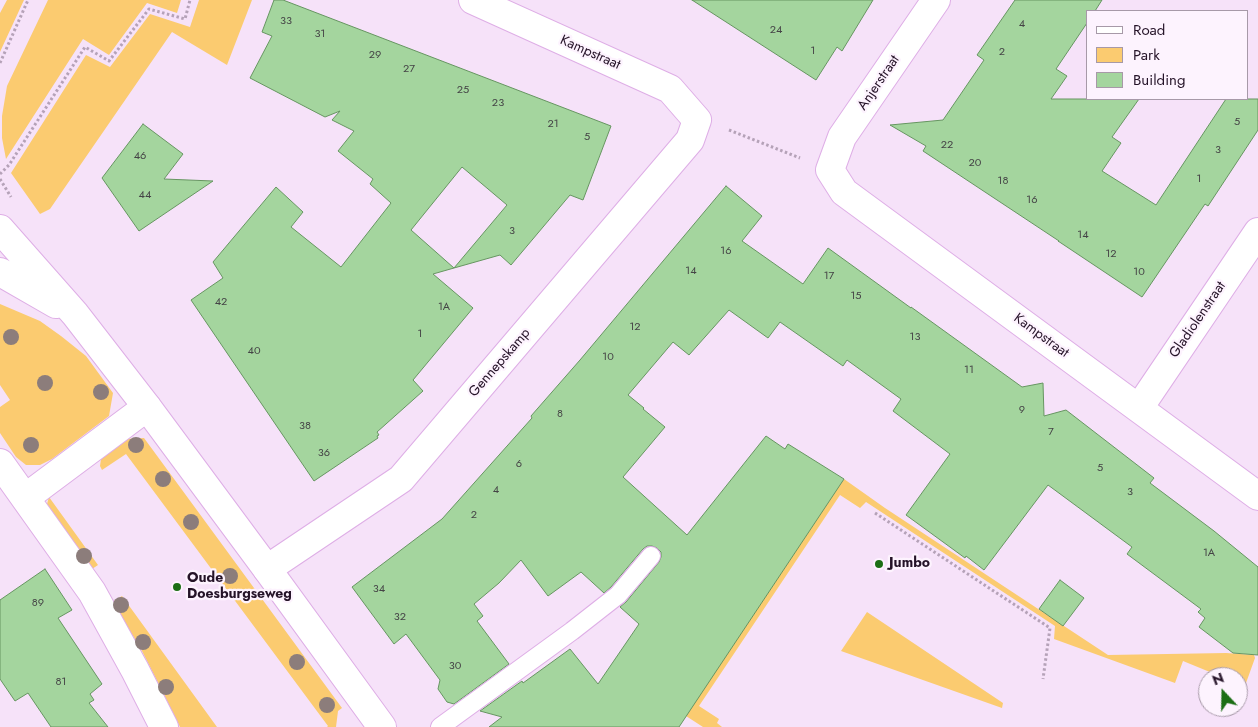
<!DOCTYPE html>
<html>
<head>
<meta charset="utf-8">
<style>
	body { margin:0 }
	#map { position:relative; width:1258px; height:727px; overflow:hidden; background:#f6e2f9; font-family:Jost,sans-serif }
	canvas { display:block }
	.legend { position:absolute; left:1086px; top:10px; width:162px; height:90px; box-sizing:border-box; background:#fdf3fe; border:1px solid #a799a8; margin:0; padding:6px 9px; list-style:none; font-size:15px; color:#251328 }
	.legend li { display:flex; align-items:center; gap:10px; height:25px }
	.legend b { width:25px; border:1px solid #a799a8 }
	.north { position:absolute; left:1198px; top:667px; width:50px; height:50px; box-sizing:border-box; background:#fdf3fe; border:1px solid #a799a8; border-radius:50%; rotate:339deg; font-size:14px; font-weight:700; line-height:20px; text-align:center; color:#251328 }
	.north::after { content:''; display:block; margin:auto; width:18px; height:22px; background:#1c6e15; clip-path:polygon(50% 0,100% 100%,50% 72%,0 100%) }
</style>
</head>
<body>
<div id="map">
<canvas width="1258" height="727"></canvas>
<ul class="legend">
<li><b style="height:6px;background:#fff"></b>Road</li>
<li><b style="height:14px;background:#fbcb70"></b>Park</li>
<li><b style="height:14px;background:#a4d59e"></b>Building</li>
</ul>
<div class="north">N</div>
</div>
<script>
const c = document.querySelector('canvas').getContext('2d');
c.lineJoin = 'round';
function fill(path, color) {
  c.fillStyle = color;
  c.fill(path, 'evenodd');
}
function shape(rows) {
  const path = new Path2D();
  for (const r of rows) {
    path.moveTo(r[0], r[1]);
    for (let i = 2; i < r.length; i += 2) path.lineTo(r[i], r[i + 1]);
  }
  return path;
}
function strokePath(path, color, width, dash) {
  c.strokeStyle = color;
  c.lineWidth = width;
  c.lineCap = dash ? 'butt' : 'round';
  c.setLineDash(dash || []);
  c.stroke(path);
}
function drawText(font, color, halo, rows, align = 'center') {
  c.font = font + ' Jost,sans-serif';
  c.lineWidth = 4.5;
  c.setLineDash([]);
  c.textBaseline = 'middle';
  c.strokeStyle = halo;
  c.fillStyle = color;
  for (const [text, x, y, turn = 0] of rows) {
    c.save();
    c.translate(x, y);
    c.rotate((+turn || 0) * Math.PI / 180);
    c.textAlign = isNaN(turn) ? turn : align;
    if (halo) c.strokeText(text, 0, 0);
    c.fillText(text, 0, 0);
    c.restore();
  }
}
fill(shape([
	[7,0,24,0,0,52,0,13],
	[48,0,181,0,177,13,147,3,109,55,83,39,6,159,2,138,2,116,7,86],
	[199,0,252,0,227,65,172,32,50,209,40,214,11,173,86,55,110,67,150,14,190,27],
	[0,304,40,321,61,336,86,356,113,393,109,416,52,459,40,465,26,465,16,457,0,433,0,407,10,400,0,385],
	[144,438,342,708,338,711,336,727,327,727,328,726,126,454,102,470,100,466,101,459,106,454,125,439],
	[844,479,885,508,1108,655,1226,653,1254,655,1255,658,1246,683,1238,683,1238,677,1222,677,1183,661,1175,683,1054,639,1055,626,866,502,860,508,840,495,699,706,719,719,717,723,722,727,703,727,686,716],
	[49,497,98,565,89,571,47,511,47,504],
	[122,596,217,727,180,727,139,645,111,603],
	[867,612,1003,703,1002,708,841,651]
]), '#fbcb70');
const building = shape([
	[274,0,283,0,611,126,583,200,570,195,511,265,500,255,454,268,507,205,462,167,411,230,454,268,433,274,473,308,413,380,423,391,377,432,379,435,377,436,378,438,314,481,191,300,223,278,213,262,276,187,303,212,291,227,341,267,391,203,370,184,373,179,338,151,354,131,332,120,340,111,325,117,250,78,272,36,262,32,274,0],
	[692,0,873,0,842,51,837,47,816,80,692,0],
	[1015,0,1102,0,1095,11,1087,11,1087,23,1056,69,1067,76,1051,99,1139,99,1112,137,1121,143,1102,171,1156,205,1226,99,1258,99,1258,130,1208,206,1205,204,1142,297,1058,241,1059,241,923,151,926,146,890,125,943,120,984,60,977,55,1015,0],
	[143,124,183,154,164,179,213,181,139,231,102,178,143,124],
	[726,186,762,216,742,241,803,284,828,248,911,308,911,307,1022,387,1043,383,1044,416,1066,410,1154,478,1150,483,1214,531,1258,567,1258,655,1233,653,1199,627,1205,618,1198,612,1201,609,1127,554,1132,547,1048,485,984,570,966,556,965,558,906,515,950,454,893,411,901,399,847,360,843,366,780,322,768,338,729,310,689,355,673,342,628,395,644,408,643,409,665,427,623,477,687,535,766,436,785,449,788,444,844,479,679,727,489,727,502,717,480,711,522,681,523,683,570,649,598,684,639,624,620,607,626,602,659,562,661,557,661,552,657,548,652,546,647,546,643,549,611,587,604,593,581,572,548,596,521,560,499,583,474,604,483,616,477,621,509,664,454,704,447,702,438,689,440,680,406,634,394,644,352,587,442,519,532,418,531,416,580,360,726,186],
	[45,569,72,610,58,618,102,684,90,694,94,700,89,703,108,727,51,727,28,693,15,701,0,679,0,600,45,569],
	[1060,580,1084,598,1063,626,1039,609,1060,580]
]);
fill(building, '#a4d59e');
strokePath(building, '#669561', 1);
const service = shape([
	[440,727,572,631,618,595,651,556]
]);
const minor = shape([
	[936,0,842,137,830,170,844,192,1258,496],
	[1139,408,1258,232],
	[0,463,92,592,135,670,164,727],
	[25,498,147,407],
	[267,569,401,479,690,140,697,120,670,89,473,0]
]);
const tertiary = shape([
	[0,229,75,314,147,407,267,569,382,727],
	[0,272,56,304]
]);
strokePath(service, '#deaee6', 20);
strokePath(minor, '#deaee6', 30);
strokePath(tertiary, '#deaee6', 30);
strokePath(shape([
	[0,63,28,0],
	[729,130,800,158],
	[0,174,9,165,85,47,109,61,149,9,185,19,190,0],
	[0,179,11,197],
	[875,513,1050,628,1043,679]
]), '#b5a2b8', 3, [2.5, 2.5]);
strokePath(service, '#fff', 18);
strokePath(minor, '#fff', 28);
strokePath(tertiary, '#fff', 28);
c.fillStyle = '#8c7d7b';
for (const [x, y] of [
	[11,337],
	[45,383],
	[101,392],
	[31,445],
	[136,445],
	[163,479],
	[191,522],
	[84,556],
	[230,576],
	[121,605],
	[143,642],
	[297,662],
	[166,687],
	[327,705]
]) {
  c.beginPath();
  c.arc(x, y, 8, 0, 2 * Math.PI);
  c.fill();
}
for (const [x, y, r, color] of [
	[879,564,5,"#1c6e15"],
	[177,587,5,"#1c6e15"]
]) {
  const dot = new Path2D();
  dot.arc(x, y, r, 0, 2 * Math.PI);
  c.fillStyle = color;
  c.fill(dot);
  strokePath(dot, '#fdf3fe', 2);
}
drawText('11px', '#454446', null, [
	["33",286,21],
	["4",1022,24],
	["24",776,30],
	["31",320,34],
	["1",813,51],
	["2",1002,52],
	["29",375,55],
	["27",409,69],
	["25",463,90],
	["23",498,103],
	["5",1237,122],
	["21",553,124],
	["5",587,137],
	["22",947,145],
	["3",1218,150],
	["46",140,156],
	["20",975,163],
	["1",1199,179],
	["18",1003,181],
	["44",145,195],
	["16",1032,200],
	["3",512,231],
	["14",1083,235],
	["16",726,251],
	["12",1111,254],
	["14",691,271],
	["10",1139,272],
	["17",829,276],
	["15",856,296],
	["42",221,302],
	["1A",444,307],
	["12",635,327],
	["1",420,334],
	["13",915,337],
	["40",254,351],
	["10",608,357],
	["11",969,370],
	["9",1022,410],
	["8",560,414],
	["38",305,426],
	["7",1051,432],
	["36",324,453],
	["6",519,464],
	["5",1100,468],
	["4",496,490],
	["3",1130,492],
	["2",474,515],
	["1A",1209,553],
	["34",379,589],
	["89",38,603],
	["32",400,617],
	["30",455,666],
	["81",61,682]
]);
drawText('14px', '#251328', '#fdf3fe', [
	["Kampstraat",590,53,24],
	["Anjerstraat",879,83,-56],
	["Gladiolenstraat",1198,320,-56],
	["Kampstraat",1041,336,36],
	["Gennepskamp",500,363,-49]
]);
drawText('bold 14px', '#251328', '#fdf3fe', [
	["Jumbo",889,564],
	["Oude",187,579],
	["Doesburgseweg",187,595]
], 'left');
</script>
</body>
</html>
